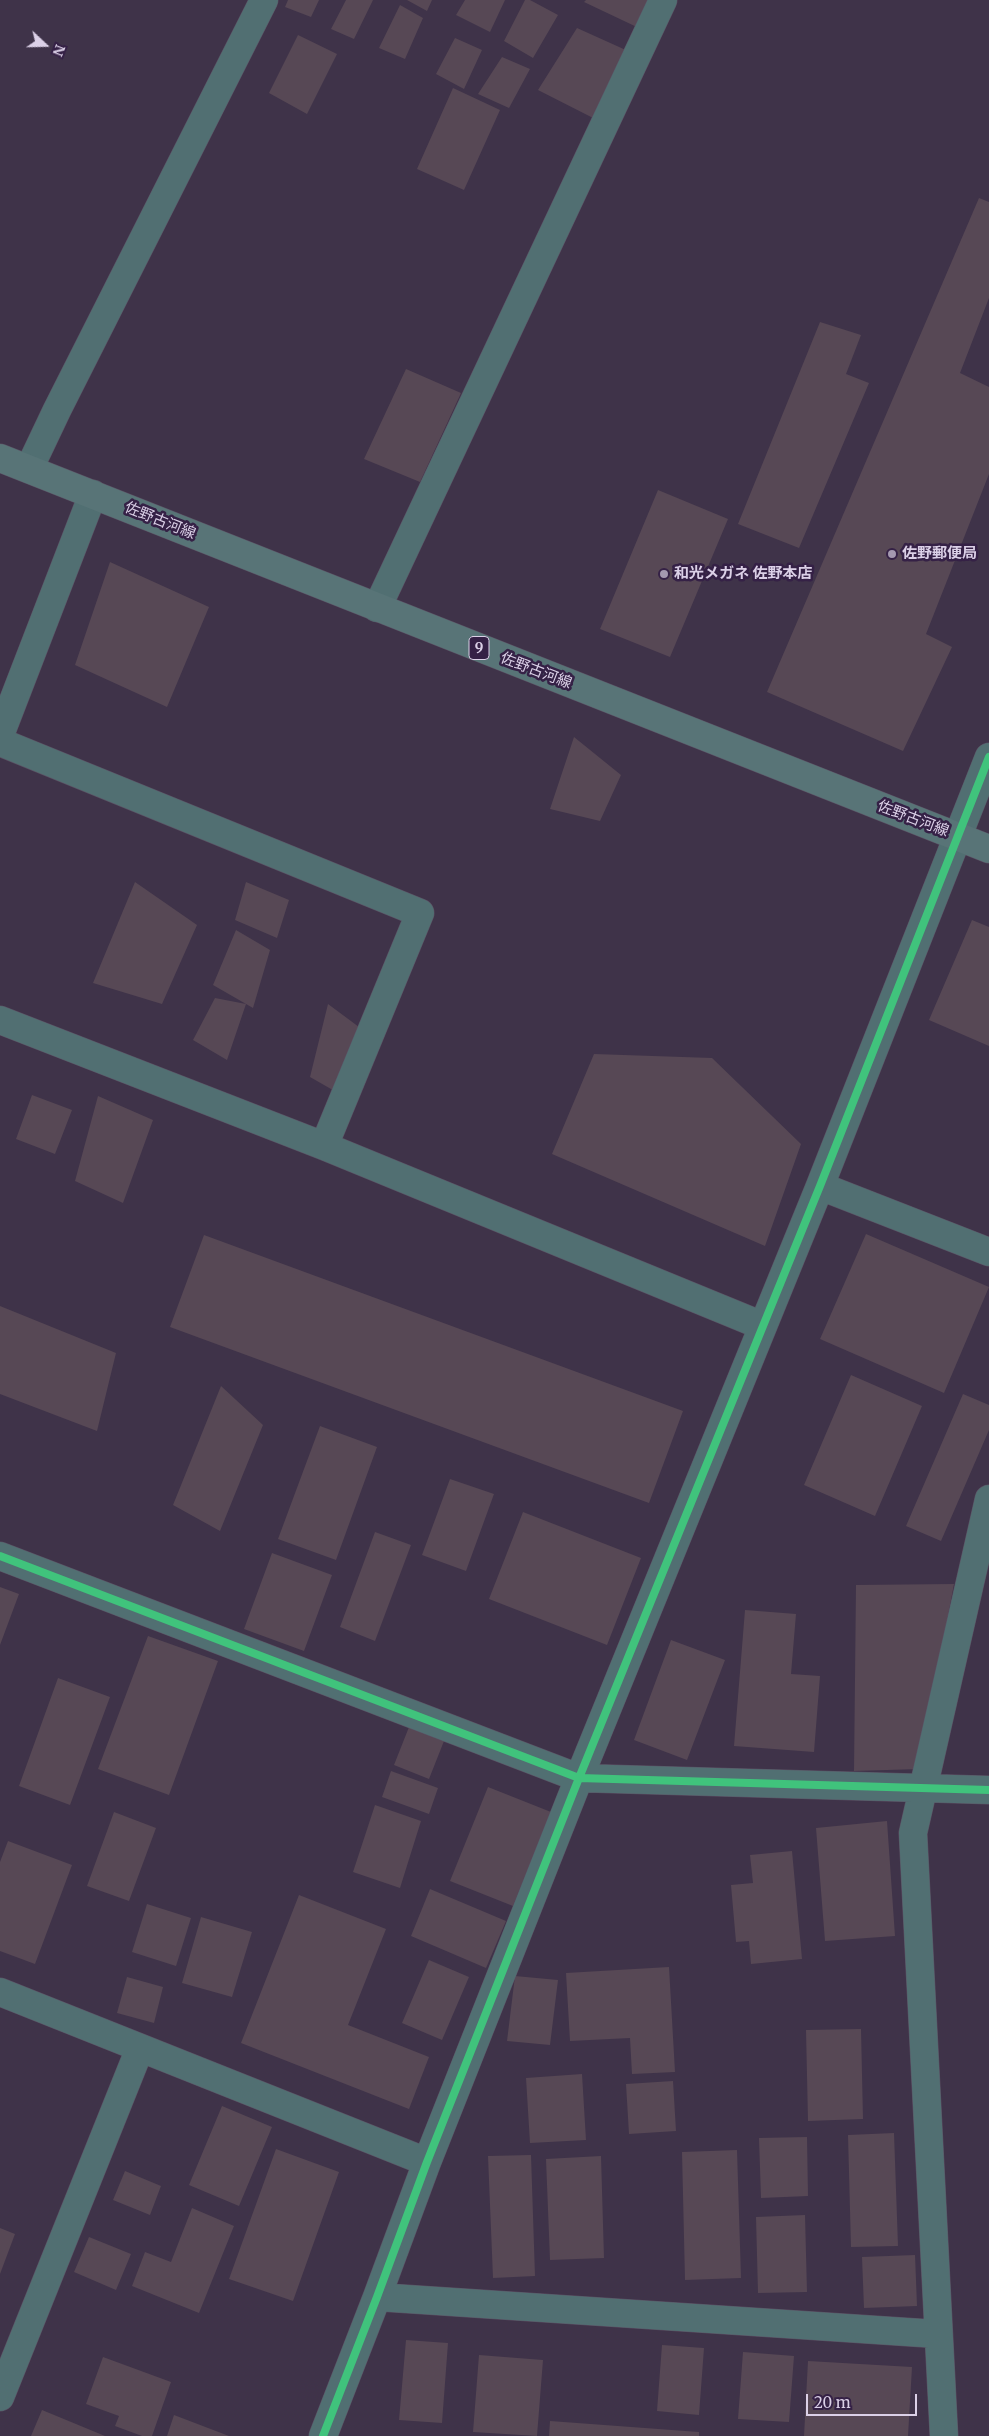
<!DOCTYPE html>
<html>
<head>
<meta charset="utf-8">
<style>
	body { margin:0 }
	#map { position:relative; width:989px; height:2436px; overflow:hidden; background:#3f3349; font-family:Merriweather,serif }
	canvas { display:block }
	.north { position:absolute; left:20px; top:20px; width:50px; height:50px; -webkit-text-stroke:4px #352146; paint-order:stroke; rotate:111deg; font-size:14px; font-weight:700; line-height:20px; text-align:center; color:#dbd0e7 }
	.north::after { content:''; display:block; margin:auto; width:18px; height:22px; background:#dbd0e7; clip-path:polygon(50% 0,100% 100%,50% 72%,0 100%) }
	.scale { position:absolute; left:806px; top:2394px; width:111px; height:22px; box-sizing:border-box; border:2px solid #dbd0e7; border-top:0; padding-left:6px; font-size:15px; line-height:18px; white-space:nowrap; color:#dbd0e7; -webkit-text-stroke:4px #352146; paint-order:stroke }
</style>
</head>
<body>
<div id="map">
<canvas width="989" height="2436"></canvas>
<div class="north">N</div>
<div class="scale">20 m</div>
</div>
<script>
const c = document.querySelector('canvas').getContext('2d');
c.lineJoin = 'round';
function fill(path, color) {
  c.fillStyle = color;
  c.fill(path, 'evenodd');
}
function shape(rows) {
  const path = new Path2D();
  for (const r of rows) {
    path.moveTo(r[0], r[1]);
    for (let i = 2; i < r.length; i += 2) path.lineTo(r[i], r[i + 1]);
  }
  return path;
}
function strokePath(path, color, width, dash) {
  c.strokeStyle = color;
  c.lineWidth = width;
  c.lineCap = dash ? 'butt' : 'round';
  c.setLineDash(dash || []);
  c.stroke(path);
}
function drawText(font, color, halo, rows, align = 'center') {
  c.font = font + ' Merriweather,"Noto Sans JP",serif';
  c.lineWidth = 5;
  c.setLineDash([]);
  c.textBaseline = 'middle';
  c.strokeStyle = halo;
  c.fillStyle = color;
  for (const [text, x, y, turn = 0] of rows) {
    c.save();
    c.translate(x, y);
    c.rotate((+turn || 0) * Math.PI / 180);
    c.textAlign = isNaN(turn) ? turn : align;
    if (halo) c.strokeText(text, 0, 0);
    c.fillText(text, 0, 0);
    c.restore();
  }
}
fill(shape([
	[288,0,319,0,311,17,285,7],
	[346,0,373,0,354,39,331,29],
	[407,0,432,0,427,11],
	[465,0,505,0,490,32,456,15],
	[525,0,530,0,558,15,533,58,504,41],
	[586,0,653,0,641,29,584,2],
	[400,5,423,18,405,59,379,48],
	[577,28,628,51,597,120,538,90],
	[298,35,337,54,307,114,269,93],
	[455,38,482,50,464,89,436,74],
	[502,57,530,69,509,108,478,94],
	[453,88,500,110,464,190,417,169],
	[979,198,989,202,989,298,960,373,989,387,989,474,926,634,952,647,903,751,767,692],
	[820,322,861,335,846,374,869,383,799,548,738,524],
	[406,369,461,393,420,482,364,459],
	[658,490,728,519,670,657,600,629],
	[110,562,209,607,167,707,75,665],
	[574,737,621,775,600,821,550,809],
	[135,882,197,925,162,1004,93,983],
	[246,882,289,900,277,938,235,920],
	[972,920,989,927,989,1046,929,1020],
	[236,930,270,950,253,1008,213,985],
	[215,998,246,1004,227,1060,193,1040],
	[328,1004,359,1027,345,1097,310,1077],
	[594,1054,712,1058,801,1144,765,1246,552,1154],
	[32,1095,72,1110,55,1154,16,1139],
	[98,1096,153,1120,123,1203,75,1181],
	[866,1234,989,1287,944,1393,820,1339],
	[204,1235,683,1411,649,1503,170,1327],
	[0,1306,116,1353,97,1431,0,1394],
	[851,1375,922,1406,875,1516,804,1485],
	[221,1386,263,1425,220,1531,173,1505],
	[963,1394,989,1405,989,1430,941,1541,906,1526],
	[320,1426,377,1447,336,1560,278,1539],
	[450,1479,494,1494,466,1571,422,1555],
	[523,1512,641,1558,607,1645,489,1599],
	[375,1532,411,1545,375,1641,340,1627],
	[272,1553,332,1575,304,1651,244,1629],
	[954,1584,919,1769,854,1771,856,1585],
	[0,1587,19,1594,0,1645],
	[745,1610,796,1614,791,1674,820,1676,814,1752,734,1746],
	[148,1636,218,1661,169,1795,98,1769],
	[671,1640,725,1660,687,1760,634,1740],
	[58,1678,110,1697,70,1805,19,1786],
	[409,1727,444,1741,429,1779,394,1765],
	[391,1771,438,1788,429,1814,382,1797],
	[488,1787,551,1812,513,1906,450,1881],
	[375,1805,421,1821,400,1888,353,1872],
	[114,1812,156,1828,129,1901,87,1886],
	[887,1821,895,1936,825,1941,816,1828],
	[8,1841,72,1865,35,1964,0,1951,0,1862],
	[792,1851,802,1959,751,1964,749,1941,736,1942,731,1885,753,1883,750,1855],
	[430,1889,506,1921,486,1968,411,1936],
	[299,1895,386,1929,348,2025,429,2057,409,2109,241,2043],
	[147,1904,191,1918,176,1966,132,1952],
	[201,1917,252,1932,232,1997,182,1983],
	[429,1960,469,1977,442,2040,402,2023],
	[669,1967,675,2072,632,2074,630,2038,570,2041,566,1973],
	[515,1976,558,1980,550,2045,507,2041],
	[127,1977,163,1987,154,2023,117,2013],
	[861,2029,863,2119,808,2121,806,2030],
	[582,2074,586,2140,530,2143,526,2078],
	[673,2081,676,2131,629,2134,626,2084],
	[222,2106,272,2127,239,2206,189,2185],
	[894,2133,898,2246,851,2247,848,2135],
	[807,2137,808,2196,761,2198,759,2138],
	[276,2149,339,2172,293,2301,229,2279],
	[737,2150,741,2278,685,2280,682,2152],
	[531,2155,535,2276,493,2278,488,2156],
	[601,2156,604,2258,550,2260,546,2159],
	[125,2171,161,2186,150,2215,113,2200],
	[192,2208,234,2226,199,2313,132,2286,145,2252,171,2262],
	[805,2215,807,2292,758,2293,756,2217],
	[0,2228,15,2234,0,2274],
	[89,2237,131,2254,116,2290,74,2272],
	[915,2255,917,2306,864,2308,862,2257],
	[406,2340,448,2343,442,2423,399,2420],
	[662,2345,704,2348,699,2415,657,2411],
	[743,2352,794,2356,789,2422,738,2419],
	[479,2355,543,2360,537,2436,473,2432],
	[103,2357,171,2382,152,2436,142,2436,115,2426,119,2416,86,2404],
	[808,2361,912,2367,908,2436,804,2436],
	[42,2410,105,2436,31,2436],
	[174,2415,229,2436,167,2436],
	[550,2421,699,2432,699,2436,549,2436]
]), '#574855');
const minor = shape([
	[29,469,57,410,264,0],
	[377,608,663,0],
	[0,735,93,494],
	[0,742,420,913,324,1146],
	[0,1020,324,1146,763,1326],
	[820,1186,989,1252],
	[0,1556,579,1778,989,1790],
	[0,1992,427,2162],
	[377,2297,937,2334],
	[0,2397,140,2048],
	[323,2436,377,2297,427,2162,579,1778,820,1186,989,757],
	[944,2436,913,1833,989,1499]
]);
const major = shape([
	[0,458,989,849]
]);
strokePath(minor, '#5b5164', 29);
strokePath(major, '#5b5164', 29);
strokePath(minor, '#516f72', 28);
strokePath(major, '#587477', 28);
strokePath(shape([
	[0,1556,579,1778,989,1790],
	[323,2436,377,2297,427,2162,579,1778,820,1186,989,757]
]), '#40c37c', 8);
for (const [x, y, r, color] of [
	[892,554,5,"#a499b0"],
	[664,574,5,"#a499b0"]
]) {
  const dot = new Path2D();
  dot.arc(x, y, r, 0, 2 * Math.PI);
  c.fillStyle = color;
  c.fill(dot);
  strokePath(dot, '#352146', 2);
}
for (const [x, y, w] of [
	[479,648,20]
]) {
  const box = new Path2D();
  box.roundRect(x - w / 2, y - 11.5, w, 23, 4);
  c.fillStyle = '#352146';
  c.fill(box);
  strokePath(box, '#dbd0e7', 1);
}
drawText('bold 14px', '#dbd0e7', null, [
	["9",479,648]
]);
drawText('15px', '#dbd0e7', '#352146', [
	["佐野古河線",160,521,22],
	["佐野古河線",536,671,21],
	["佐野古河線",913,819,21]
]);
drawText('bold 15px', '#dbd0e7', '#352146', [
	["佐野郵便局",902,554],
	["和光メガネ 佐野本店",674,574]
], 'left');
</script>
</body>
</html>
